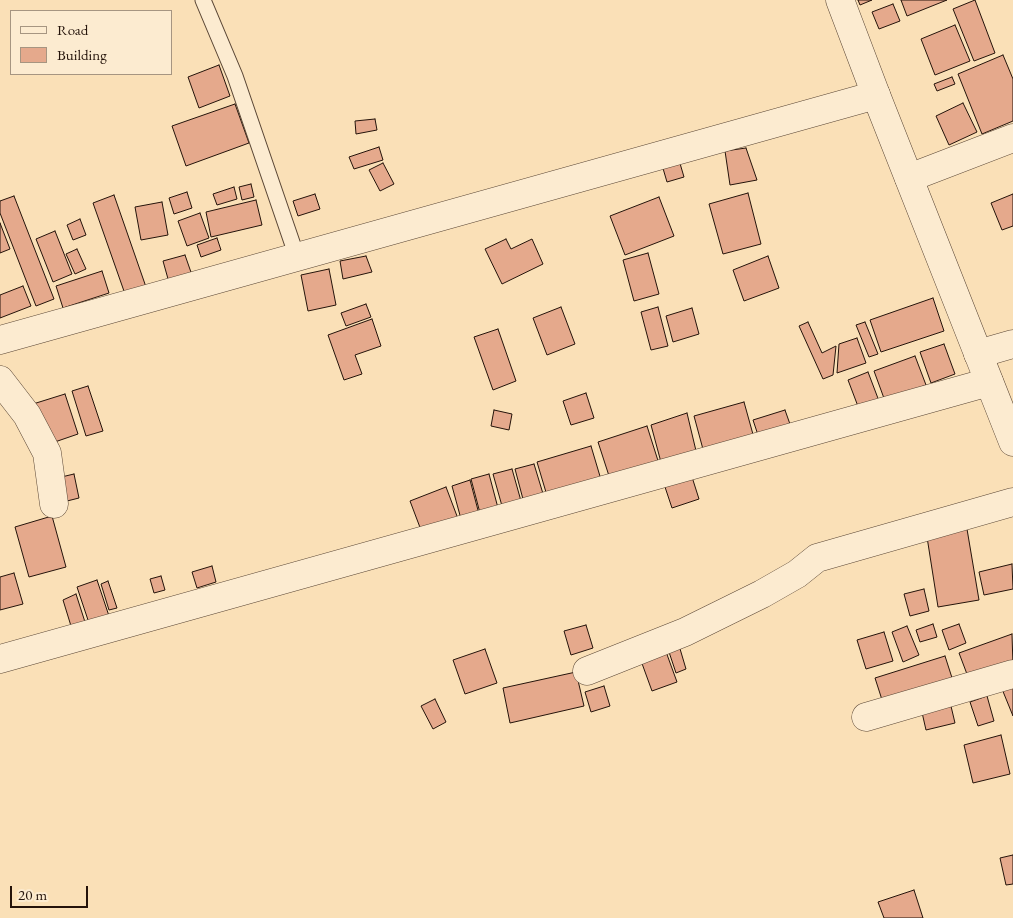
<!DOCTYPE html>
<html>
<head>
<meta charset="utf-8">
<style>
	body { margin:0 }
	#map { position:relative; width:1013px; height:918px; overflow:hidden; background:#fae0b7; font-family:"EB Garamond",serif }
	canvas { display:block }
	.legend { position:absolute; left:10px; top:10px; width:162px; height:65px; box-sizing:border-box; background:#fcebd0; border:1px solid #a69581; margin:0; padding:6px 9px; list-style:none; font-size:15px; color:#24130a }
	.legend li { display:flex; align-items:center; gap:10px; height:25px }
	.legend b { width:25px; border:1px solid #a69581 }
	.scale { position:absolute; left:10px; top:886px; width:78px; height:22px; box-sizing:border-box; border:2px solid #24130a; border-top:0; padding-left:6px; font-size:15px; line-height:18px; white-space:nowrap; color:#24130a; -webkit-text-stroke:4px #fcebd0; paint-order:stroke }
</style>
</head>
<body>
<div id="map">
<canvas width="1013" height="918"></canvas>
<ul class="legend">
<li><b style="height:6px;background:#fcebd0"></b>Road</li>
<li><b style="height:14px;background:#e5a98c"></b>Building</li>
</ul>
<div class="scale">20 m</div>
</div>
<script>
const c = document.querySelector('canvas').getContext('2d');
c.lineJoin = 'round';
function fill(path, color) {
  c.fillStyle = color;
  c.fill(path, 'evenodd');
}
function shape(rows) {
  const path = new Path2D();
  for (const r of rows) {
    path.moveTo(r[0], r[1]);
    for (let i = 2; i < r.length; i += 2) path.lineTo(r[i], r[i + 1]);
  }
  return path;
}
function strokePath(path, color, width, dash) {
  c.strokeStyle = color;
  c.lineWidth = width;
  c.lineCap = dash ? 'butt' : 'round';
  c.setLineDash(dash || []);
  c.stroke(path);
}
const building = shape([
	[858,0,872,0,860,5,858,0],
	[901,0,947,0,907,16,901,0],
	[975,0,995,53,974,61,953,9,975,0],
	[893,4,900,21,879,29,872,12,893,4],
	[955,25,970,61,935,75,921,39,955,25],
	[1003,55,1013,79,1013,121,982,134,958,74,1003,55],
	[219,65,230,96,199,108,188,77,219,65],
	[952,77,955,84,937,91,934,84,952,77],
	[963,103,977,132,949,145,936,116,963,103],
	[235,104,249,143,186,166,172,126,235,104],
	[375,119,377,130,356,134,355,121,375,119],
	[379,147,383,160,354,169,349,157,379,147],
	[746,148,757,180,730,185,725,151,746,148],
	[679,160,684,177,667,182,662,165,679,160],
	[383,163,394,184,380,191,369,170,383,163],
	[251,184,254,197,242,200,239,187,251,184],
	[234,187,237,199,217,205,213,194,234,187],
	[187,192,192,208,174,214,169,198,187,192],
	[748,193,761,244,723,254,709,204,748,193],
	[315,194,320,209,298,216,293,201,315,194],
	[1013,194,1013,226,1002,230,991,203,1013,194],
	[114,195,146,287,125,294,93,203,114,195],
	[14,196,54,299,36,306,0,213,0,201,14,196],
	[659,197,674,236,625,255,610,216,659,197],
	[256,200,262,225,211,237,206,212,256,200],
	[162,202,168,235,141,240,135,207,162,202],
	[200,213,209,238,187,246,178,221,200,213],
	[80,219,86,235,73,240,67,225,80,219],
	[0,223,10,249,0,253,0,223],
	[55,231,72,274,53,282,36,239,55,231],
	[217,238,221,250,201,257,197,245,217,238],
	[506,239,511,249,532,239,543,264,502,284,485,249,506,239],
	[77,249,86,269,75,274,66,254,77,249],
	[648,253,659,294,634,301,623,260,648,253],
	[185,255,193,278,170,286,163,261,185,255],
	[366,256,372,272,343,279,340,261,366,256],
	[768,256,779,288,744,301,733,270,768,256],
	[329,269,336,305,308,311,301,275,329,269],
	[102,271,109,293,63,308,56,286,102,271],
	[23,286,31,306,0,318,0,295,23,286],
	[933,298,944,331,881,352,870,320,933,298],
	[366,304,371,317,346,326,341,313,366,304],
	[561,307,575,344,547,355,533,318,561,307],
	[658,307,668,346,651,350,641,312,658,307],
	[692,308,699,334,673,342,666,316,692,308],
	[372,319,381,346,355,355,362,374,344,380,328,335,372,319],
	[808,322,822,353,836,346,833,375,823,379,799,326,808,322],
	[865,322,878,354,869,357,856,325,865,322],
	[498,329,516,381,493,390,474,337,498,329],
	[857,338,866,363,837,373,839,344,857,338],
	[944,344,955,374,931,383,920,352,944,344],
	[915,356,926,385,885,401,874,371,915,356],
	[868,372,879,401,859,409,848,380,868,372],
	[88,386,103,431,86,436,72,391,88,386],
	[586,393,594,418,571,425,563,401,586,393],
	[65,394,78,434,46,445,33,404,65,394],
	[744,402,754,438,704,453,694,416,744,402],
	[494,410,512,414,509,430,491,426,494,410],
	[785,410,791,427,759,438,753,420,785,410],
	[687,413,697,455,662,466,651,425,687,413],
	[647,426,660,467,611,482,598,442,647,426],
	[591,446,602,483,548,499,537,462,591,446],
	[534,464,544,497,524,503,515,469,534,464],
	[512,469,521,501,502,506,493,474,512,469],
	[74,474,79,498,59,503,53,479,74,474],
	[489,474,498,508,480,513,471,479,489,474],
	[692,477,699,499,672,508,665,487,692,477],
	[470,480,479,514,461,519,452,486,470,480],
	[446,487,460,524,424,538,410,501,446,487],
	[52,516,66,567,29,577,15,527,52,516],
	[967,529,979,600,938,607,927,537,967,529],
	[1012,564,1013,589,984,595,979,572,1012,564],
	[212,566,216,582,197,588,192,572,212,566],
	[14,573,23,604,0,610,0,577,14,573],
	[161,576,165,590,154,593,150,579,161,576],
	[97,580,110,619,90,626,77,587,97,580],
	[108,581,117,608,109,610,101,584,108,581],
	[924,589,929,611,910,616,904,594,924,589],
	[76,594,85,622,71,626,63,600,76,594],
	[933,624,937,637,920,642,916,630,933,624],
	[959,624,966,643,949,650,942,630,959,624],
	[586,625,593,648,571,655,564,631,586,625],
	[907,626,919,655,903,662,892,632,907,626],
	[884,632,893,661,866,669,857,640,884,632],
	[1012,634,1013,666,970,682,959,653,1012,634],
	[678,642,686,669,676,673,667,646,678,642],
	[485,649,497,683,465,694,453,660,485,649],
	[665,649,677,682,652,691,640,658,665,649],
	[945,656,954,684,884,706,875,678,945,656],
	[576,672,584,706,510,723,503,688,576,672],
	[1013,685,1013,716,1002,689,1013,685],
	[604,686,610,706,591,712,585,692,604,686],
	[987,696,994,721,978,726,970,702,987,696],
	[435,699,446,722,433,729,421,706,435,699],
	[950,702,955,723,926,730,921,708,950,702],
	[1001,735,1010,774,973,783,964,745,1001,735],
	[1013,855,1013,884,1006,885,1000,858,1013,855],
	[914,890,923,918,884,918,878,902,914,890]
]);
fill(building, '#e5a98c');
strokePath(building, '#24130a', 1);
const service = shape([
	[203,0,235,76,297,257]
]);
const minor = shape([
	[909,178,1013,138],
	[0,340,876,95],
	[978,354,1013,344],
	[0,380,27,415,47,453,54,504],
	[0,659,989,382],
	[587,671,685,632,762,594,797,574,817,558,1013,502],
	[866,717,1013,674]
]);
const tertiary = shape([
	[840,0,876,95,1013,442]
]);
strokePath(service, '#5a4635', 17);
strokePath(minor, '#5a4635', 29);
strokePath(tertiary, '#5a4635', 29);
strokePath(service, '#fcebd0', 15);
strokePath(minor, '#fcebd0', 28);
strokePath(tertiary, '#fcebd0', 28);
</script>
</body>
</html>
